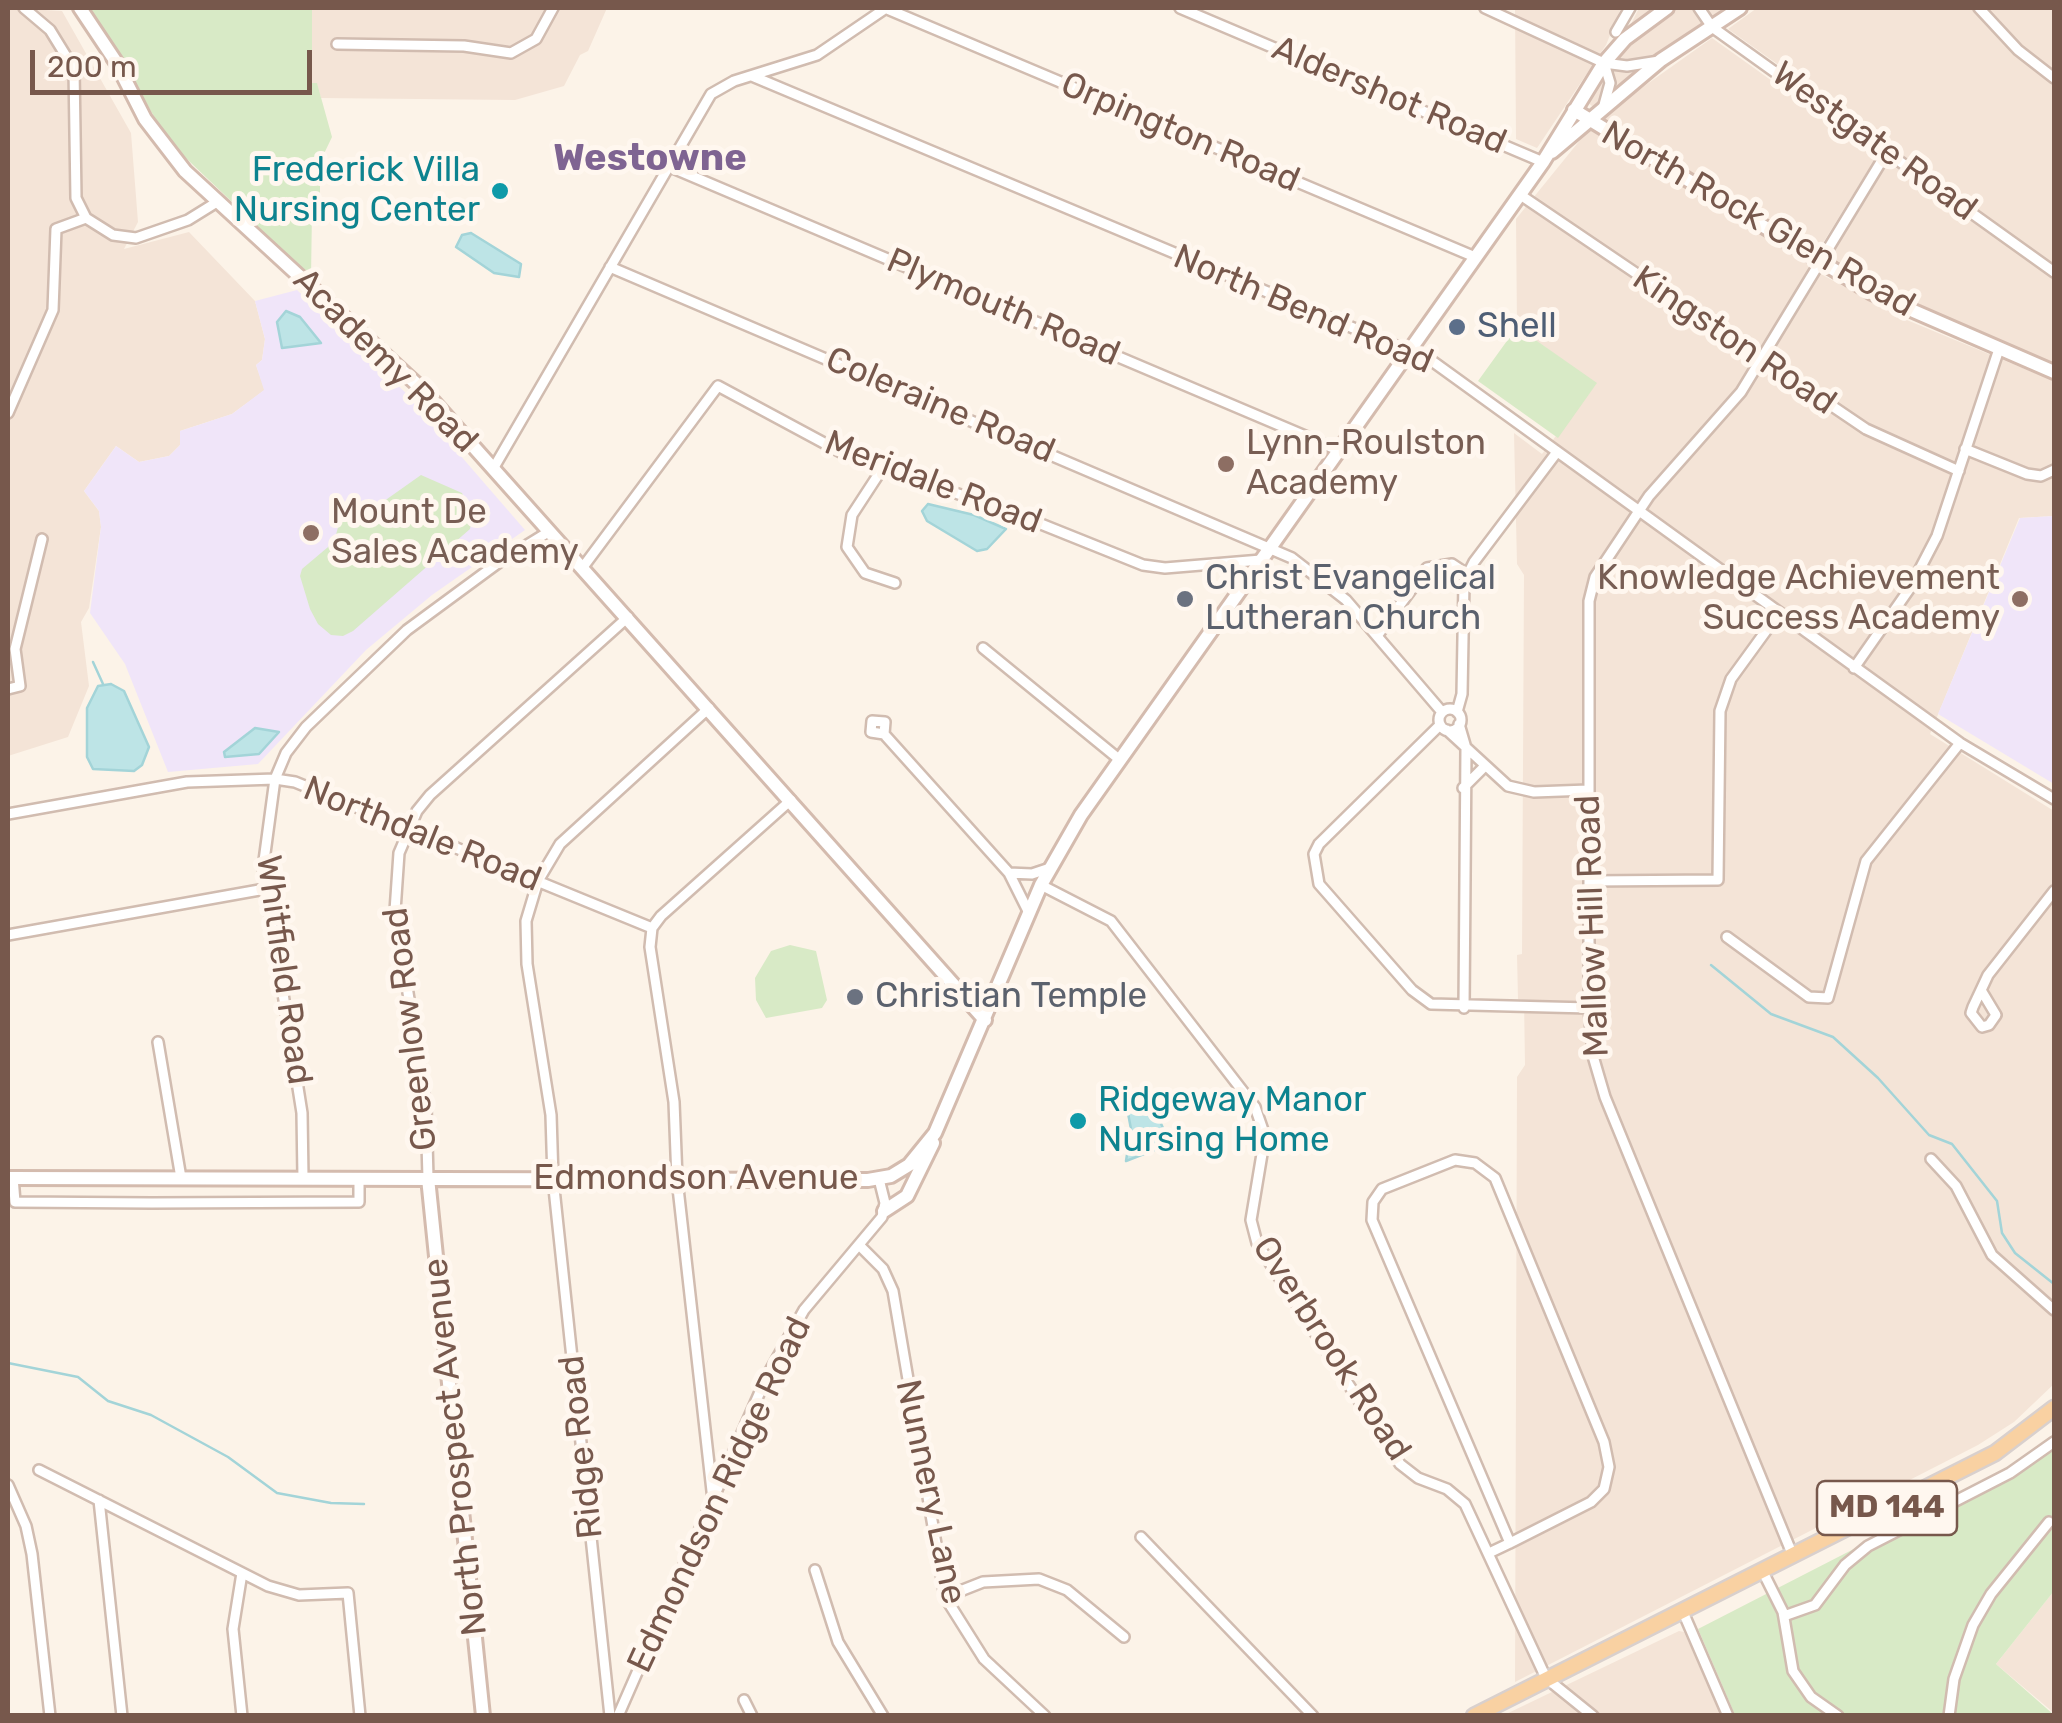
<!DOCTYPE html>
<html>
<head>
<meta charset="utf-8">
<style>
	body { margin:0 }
	#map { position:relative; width:2062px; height:1723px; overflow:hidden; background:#fcf3e8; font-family:Rubik,sans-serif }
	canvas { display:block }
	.frame { position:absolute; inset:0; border:10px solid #77584c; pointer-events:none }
	.scale { position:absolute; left:30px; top:50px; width:282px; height:45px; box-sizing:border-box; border:5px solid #77584c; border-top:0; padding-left:12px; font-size:30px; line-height:35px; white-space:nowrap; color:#77584c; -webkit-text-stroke:8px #fff7ef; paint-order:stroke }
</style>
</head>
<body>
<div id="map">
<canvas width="2062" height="1723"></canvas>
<div class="frame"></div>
<div class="scale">200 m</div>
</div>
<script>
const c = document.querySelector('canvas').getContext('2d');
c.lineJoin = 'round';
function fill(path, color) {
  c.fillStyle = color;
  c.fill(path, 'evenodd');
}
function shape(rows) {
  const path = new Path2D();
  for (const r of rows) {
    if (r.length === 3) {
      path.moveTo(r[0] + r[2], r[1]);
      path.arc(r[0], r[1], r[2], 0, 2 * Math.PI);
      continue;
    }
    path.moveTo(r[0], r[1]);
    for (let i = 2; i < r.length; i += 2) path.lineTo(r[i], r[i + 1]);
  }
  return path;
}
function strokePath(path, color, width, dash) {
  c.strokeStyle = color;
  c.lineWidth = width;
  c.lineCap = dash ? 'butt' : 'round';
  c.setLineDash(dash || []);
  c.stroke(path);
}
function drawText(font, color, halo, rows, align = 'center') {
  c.font = font + ' Rubik,sans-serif';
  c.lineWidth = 10;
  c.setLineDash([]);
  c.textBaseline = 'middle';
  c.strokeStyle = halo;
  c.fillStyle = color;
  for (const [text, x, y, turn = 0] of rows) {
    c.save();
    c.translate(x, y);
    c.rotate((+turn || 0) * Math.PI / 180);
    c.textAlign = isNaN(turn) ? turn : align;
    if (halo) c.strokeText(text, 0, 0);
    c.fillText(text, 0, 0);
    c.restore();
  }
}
fill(shape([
	[8,8,62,11,131,133,138,222,124,249,189,232,255,301,265,339,262,360,256,365,265,390,232,414,180,431,180,445,169,456,139,462,116,446,84,491,99,511,101,527,89,608,81,622,89,686,68,737,8,756],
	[312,8,607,8,588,51,580,55,564,86,515,100,321,98,317,84,312,84],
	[1515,8,1621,8,1606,45,1537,148,1516,139],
	[1639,8,1749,8,1602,114,1587,102,1613,44,1641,20,1631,24],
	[1757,8,2054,8,2054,364,1899,296,1829,258,1894,147,1728,29],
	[1712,38,1877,156,1808,267,1902,318,2054,381,2054,516,2019,518,1930,734,2054,811,2054,1384,2014,1422,1978,1445,1515,1682,1517,1077,1525,1065,1524,1000,1518,999,1517,955,1522,954,1524,575,1517,564,1514,433,1542,454,1596,384,1517,327,1516,219,1585,134,1619,104],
	[2054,1591,2054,1713,1996,1664],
	[1679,1631,1684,1632,1721,1715,1502,1716]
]), '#f4e4d7');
fill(shape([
	[297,290,408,395,525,530,432,595,366,650,258,764,168,772,125,664,90,613,101,527,99,511,84,491,116,446,139,462,169,456,180,445,180,431,232,414,264,390,256,365,262,360,265,339,255,301],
	[2054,516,2054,784,1938,714,2020,518]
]), '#f0e5f9');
fill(shape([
	[89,8,312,8,312,83,317,83,332,137,320,162,320,202,312,211,311,277,170,143],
	[1517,327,1597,383,1558,438,1478,381],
	[421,475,462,493,473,514,470,529,353,631,343,636,331,635,318,624,310,609,300,576,302,569,334,542,343,509,380,504],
	[790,945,816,951,827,1000,822,1008,766,1018,756,1000,755,978,771,951],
	[2054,1435,2054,1591,1996,1664,2054,1715,1735,1715,1698,1629,1990,1479]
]), '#d8eac6');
const water = shape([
	[471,233,521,264,519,277,494,273,456,247,462,235,471,233],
	[286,311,300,317,321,343,282,348,277,322,286,311],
	[928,504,974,515,1006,529,987,549,977,551,927,521,922,511,928,504],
	[111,684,124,691,149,747,142,765,134,771,93,769,87,757,87,708,98,686,111,684],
	[255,728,279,732,259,754,225,757,224,752,255,728],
	[1127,1087,1154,1108,1167,1137,1162,1147,1126,1161,1131,1129,1124,1092,1127,1087]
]);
fill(water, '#bde4e6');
strokePath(water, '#a3d4d8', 2.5);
strokePath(shape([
	[93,662,103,684],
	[1711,965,1771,1014,1833,1037,1878,1078,1929,1135,1952,1144,1997,1201,2002,1233,2015,1253,2054,1284],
	[8,1363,78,1377,108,1401,151,1415,228,1457,277,1493,331,1503,364,1504]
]), '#a3d4d8', 2.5);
const street = shape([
	[24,8,50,30,74,69,76,198,86,218,113,235,136,238,188,220,217,202],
	[885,8,1475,257],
	[1180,8,1543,162],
	[1485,8,1604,63,1627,66,1659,61],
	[1699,8,1712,27,2054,272],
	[1979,8,2018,50,2054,78],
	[1616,32,1630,8],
	[337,44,464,46,511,53,536,39,553,8],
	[1604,63,1610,83,1604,105],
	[752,76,1432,361,1960,743,2054,799],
	[668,166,1338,450],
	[1519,194,1866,429,1959,471],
	[610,267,1292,558,1346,600,1442,712],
	[8,413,53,310,56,229,86,218],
	[1965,449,2027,474,2041,476,2054,470],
	[493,469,711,94,734,81,817,55,886,8],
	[882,469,852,515,847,547,865,573,895,583],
	[583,567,718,386,850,457,1011,512,1143,565,1165,568,1261,560],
	[1377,636,1427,568,1452,564,1467,574],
	[983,648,1120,760],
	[1854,668,1910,588,1937,536,1999,349],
	[8,689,20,686,15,649,42,539],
	[1450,720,11],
	[1457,712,1462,694,1464,582,1474,562,1557,452],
	[1459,724,1466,748,1464,1008],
	[1440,725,1319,844,1314,854,1319,884,1412,990,1431,1004,1589,1008],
	[1447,730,1508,786,1534,792,1588,790],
	[884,734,885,722,872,721,871,732,884,734,1009,873,1029,913],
	[1463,788,1484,767],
	[8,814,187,782,275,779,295,782,652,928],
	[1009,873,1032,874,1050,868],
	[1589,881,1718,880,1720,711,1731,679,1779,613],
	[1041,885,1111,921,1255,1107,1265,1136,1251,1220,1257,1243,1400,1464,1418,1478,1447,1489,1465,1504,1546,1678,1593,1716],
	[8,935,265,889],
	[1727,937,1809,997,1828,998,1866,861,1960,743],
	[1981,990,1996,1015,1989,1025,1982,1027,1971,1013,1973,1007,1981,990,1988,975,2054,891],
	[158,1042,181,1178],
	[1931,1159,1956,1186,1992,1255,2054,1310],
	[13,1177,15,1202,152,1203,359,1202,359,1178],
	[303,1178,302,1113,263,868,275,779,286,753,306,727,407,630,498,563,550,531],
	[428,1178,426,1106,395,911,399,853,417,811,430,795,628,617],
	[860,1246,883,1269,893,1291,945,1597,984,1659,1045,1716],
	[39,1470,268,1586,299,1595,348,1593,360,1716],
	[8,1485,26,1526,32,1554,50,1716],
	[99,1500,122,1716],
	[713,1500,677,1179,674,1102,650,947,652,928,661,916,791,800],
	[1141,1537,1313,1716],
	[1489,1553,1510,1543,1591,1502,1604,1489,1609,1467,1604,1442,1495,1178,1475,1163,1455,1160,1382,1189,1373,1202,1372,1220,1510,1543],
	[1793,1556,1605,1097,1593,1056,1589,1008,1589,601,1595,577,1649,496,1741,392,1887,152],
	[815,1570,838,1642,883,1716],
	[1763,1572,1783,1612,1793,1671,1811,1697,1838,1716],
	[945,1597,983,1582,1039,1579,1067,1590,1124,1637],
	[1683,1612,1728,1716],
	[1784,1616,1815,1605,1845,1565,1868,1546,2010,1473,2054,1442],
	[744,1700,752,1716],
	[242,1716,233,1629,242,1573],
	[610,1716,553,1179,551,1115,527,964,526,921,538,881,560,844,709,708],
	[618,1716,766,1378,804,1310,882,1217,885,1203,879,1179],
	[1949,1716,1954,1679,1973,1625,1991,1594,2049,1522]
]);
const secondary = shape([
	[80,8,116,62,145,119,185,171,423,390,985,1020],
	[1574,110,1872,293,2054,372],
	[1552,152,1661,60,1740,8],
	[8,1178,868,1180,891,1176,909,1165,935,1133,1041,885,1081,815,1543,162,1604,63,1625,39,1667,8],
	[428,1178,483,1716],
	[884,1211,907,1196,933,1143]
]);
const primary = shape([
	[1474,1716,1995,1453,2054,1408]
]);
strokePath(street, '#d1bcb0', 14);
strokePath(secondary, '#d4bbae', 18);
strokePath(primary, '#d9d0cd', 19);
strokePath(street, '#fff', 9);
strokePath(secondary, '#fff', 12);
strokePath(primary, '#f9d1a2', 14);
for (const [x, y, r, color] of [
	[500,191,10,"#0f9aa8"],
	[1457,327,10,"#5c6f8a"],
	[1226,464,10,"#8d6e63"],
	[311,533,10,"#8d6e63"],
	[1185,599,10,"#6b7280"],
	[2020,599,10,"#8d6e63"],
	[855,997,10,"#6b7280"],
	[1078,1121,10,"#0f9aa8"]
]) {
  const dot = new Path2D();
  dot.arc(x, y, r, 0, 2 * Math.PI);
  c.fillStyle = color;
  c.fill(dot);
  strokePath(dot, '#fff7ef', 4);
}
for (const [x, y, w] of [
	[1887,1508,140]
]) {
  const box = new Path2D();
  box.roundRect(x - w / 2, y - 27, w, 54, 8);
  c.fillStyle = '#fff7ef';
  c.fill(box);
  strokePath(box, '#77584c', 2.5);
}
drawText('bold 32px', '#77584c', null, [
	["MD 144",1887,1508]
]);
drawText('35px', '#77584c', '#fff7ef', [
	["Aldershot Road",1389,96,23],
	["Orpington Road",1180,133,23],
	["Westgate Road",1874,142,36],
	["North Rock Glen Road",1758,220,30],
	["Plymouth Road",1003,308,23],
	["North Bend Road",1303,310,23],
	["Kingston Road",1734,341,34],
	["Academy Road",385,361,45],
	["Coleraine Road",940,406,23],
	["Meridale Road",933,483,21],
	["Northdale Road",422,835,22],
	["Mallow Hill Road",1593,926,-92],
	["Whitfield Road",283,970,82],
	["Greenlow Road",411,1029,-97],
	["Edmondson Avenue",696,1179],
	["Overbrook Road",1331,1349,57],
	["North Prospect Avenue",456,1447,-96],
	["Ridge Road",582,1447,-96],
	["Nunnery Lane",930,1492,78],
	["Edmondson Ridge Road",720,1495,-65]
]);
drawText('35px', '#0d838f', '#fff7ef', [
	["Frederick Villa",480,171],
	["Nursing Center",480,211],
	["Ridgeway Manor",1098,1101,"left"],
	["Nursing Home",1098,1141,"left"]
], 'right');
drawText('35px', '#4e5e75', '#fff7ef', [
	["Shell",1477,327]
], 'left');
drawText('35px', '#785e54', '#fff7ef', [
	["Lynn-Roulston",1246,444],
	["Academy",1246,484],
	["Mount De",331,513],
	["Sales Academy",331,553],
	["Knowledge Achievement",2000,579,"right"],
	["Success Academy",2000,619,"right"]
], 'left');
drawText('35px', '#5b616d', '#fff7ef', [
	["Christ Evangelical",1205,579],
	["Lutheran Church",1205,619],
	["Christian Temple",875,997]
], 'left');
drawText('bold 38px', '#7f6492', '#fff7ef', [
	["Westowne",650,159]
]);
</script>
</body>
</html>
